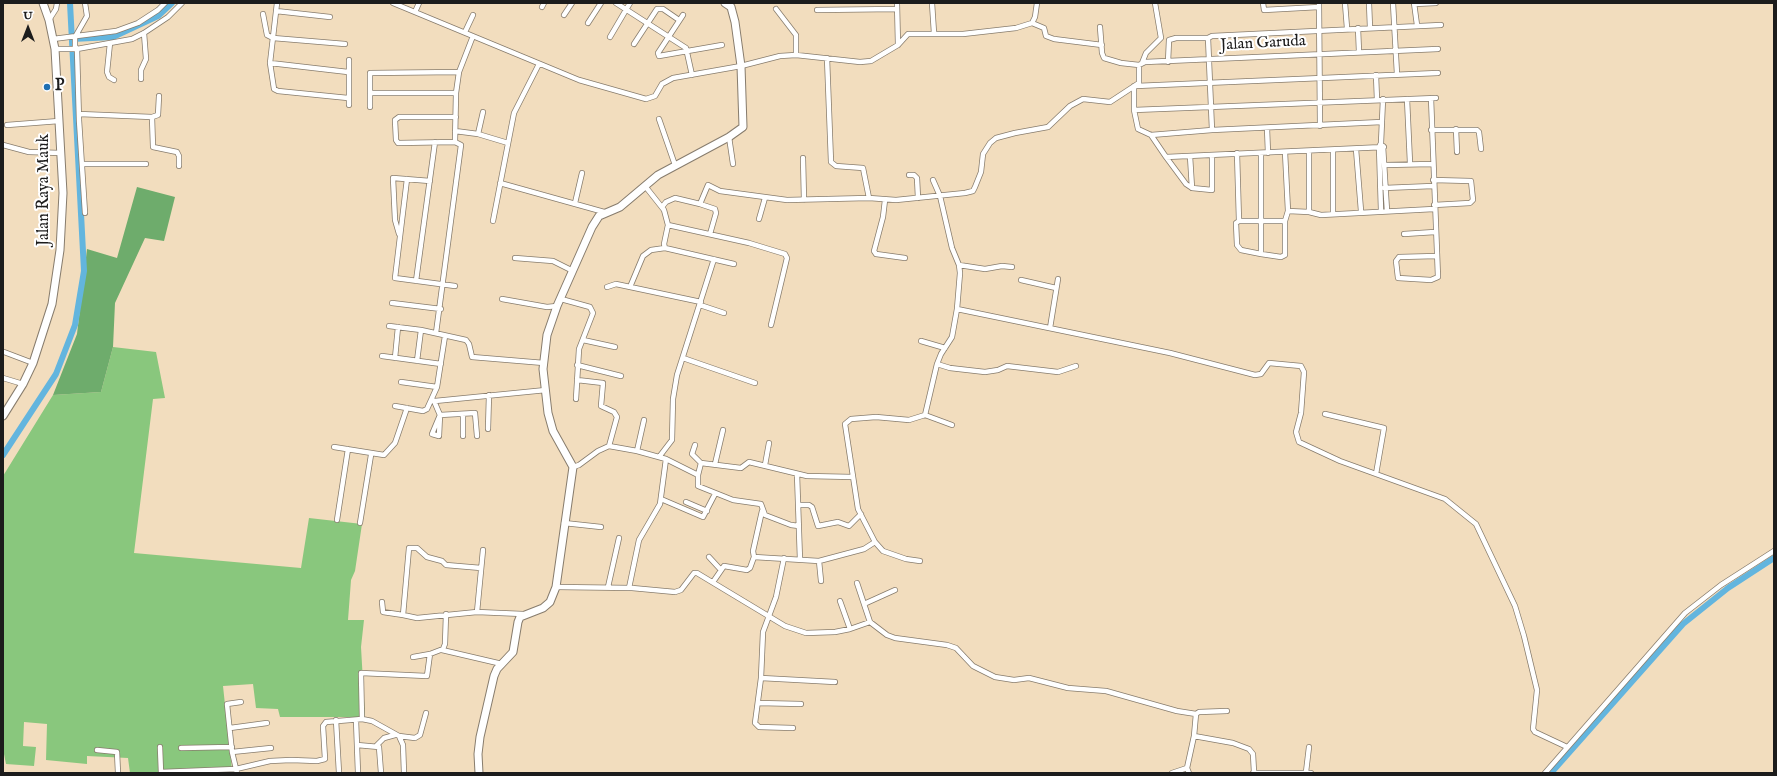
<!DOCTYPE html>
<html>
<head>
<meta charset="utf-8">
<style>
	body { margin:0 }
	#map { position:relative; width:1777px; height:776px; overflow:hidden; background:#f2ddbe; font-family:"IM FELL English",serif }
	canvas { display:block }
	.frame { position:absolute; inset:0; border:4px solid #1c1c1c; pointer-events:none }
	.north { position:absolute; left:8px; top:8px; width:40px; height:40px; -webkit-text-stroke:3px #fff; paint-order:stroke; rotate:0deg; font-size:11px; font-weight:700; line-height:16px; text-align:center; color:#1c1c1c }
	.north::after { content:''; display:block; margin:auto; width:14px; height:18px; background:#1c1c1c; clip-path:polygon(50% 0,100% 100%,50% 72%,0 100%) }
</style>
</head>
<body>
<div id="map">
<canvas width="1777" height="776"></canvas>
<div class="frame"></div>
<div class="north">U</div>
</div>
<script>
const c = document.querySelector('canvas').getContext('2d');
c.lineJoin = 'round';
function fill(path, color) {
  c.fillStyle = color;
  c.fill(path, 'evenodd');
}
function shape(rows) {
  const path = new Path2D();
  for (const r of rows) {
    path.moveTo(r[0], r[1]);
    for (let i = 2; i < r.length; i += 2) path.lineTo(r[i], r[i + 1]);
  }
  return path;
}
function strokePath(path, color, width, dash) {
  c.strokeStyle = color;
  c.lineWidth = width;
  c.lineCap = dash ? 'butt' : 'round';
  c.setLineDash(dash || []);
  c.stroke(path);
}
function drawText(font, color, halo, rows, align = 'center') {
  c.font = font + ' "IM FELL English",serif';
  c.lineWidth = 4;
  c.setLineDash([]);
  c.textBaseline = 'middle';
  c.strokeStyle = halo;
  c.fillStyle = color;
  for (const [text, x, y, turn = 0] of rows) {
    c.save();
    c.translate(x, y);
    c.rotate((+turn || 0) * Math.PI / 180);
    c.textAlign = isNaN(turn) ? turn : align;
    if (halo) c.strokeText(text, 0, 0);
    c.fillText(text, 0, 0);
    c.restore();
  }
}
fill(shape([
	[113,347,156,352,165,398,153,399,134,553,301,568,309,518,362,524,355,571,351,580,348,620,364,620,361,647,365,717,280,717,278,709,256,708,253,684,223,686,232,770,130,773,128,758,87,756,87,764,46,760,47,724,24,722,23,746,36,747,34,766,6,764,3,749,3,476,53,395,101,392]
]), '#89c77d');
fill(shape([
	[137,187,175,197,164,241,145,238,115,303,113,347,101,392,53,395,77,334,87,249,117,258]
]), '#6eac6c');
strokePath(shape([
	[72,39,113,37,158,16,172,3],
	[3,455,56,374,75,325,84,271,70,3],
	[1551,773,1683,624,1728,588,1774,558]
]), '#63b5de', 6);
const street = shape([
	[277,3,270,63,274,89,278,91,348,98],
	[393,3,579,80,646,99,655,96,662,84,673,78,741,66,780,56,796,55,860,62,871,61,898,45,908,34,963,34,1016,28,1032,23,1044,28,1046,36,1054,39,1102,45],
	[616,3,686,48,692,75],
	[897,3,898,45],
	[932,3,934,33],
	[1263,3,1264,10,1319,7],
	[1319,3,1320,126],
	[1345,3,1347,28],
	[1369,3,1370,28],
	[1393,3,1397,74],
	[1414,3,1417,25],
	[1414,4,1436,3],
	[542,7,544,3],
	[776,9,796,35,796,55],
	[817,10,897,9],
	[276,11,330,17],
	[415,12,419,3],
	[263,14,267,35,273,38,345,44],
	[564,15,572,3],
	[683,15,658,53,659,56,722,45],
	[49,20,56,9,57,3],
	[588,23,601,3],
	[1032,23,1035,17,1037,3],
	[1100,27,1102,53,1104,58,1121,63,1139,65,1145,62,1438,49],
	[1358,28,1359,52],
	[465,32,473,15],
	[610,37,630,3],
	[1208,38,1212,130],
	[53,39,116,31,138,23,158,10,165,3],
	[110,43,107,72,109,77,114,80],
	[634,44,657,9,663,9,679,20],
	[55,49,77,49,132,39,144,33,168,17,182,3],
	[827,58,831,162,836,166,863,168,869,198],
	[349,60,349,105],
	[1168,62,1169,40,1176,38,1208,38,1212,36,1441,25],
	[270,63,348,72],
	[1142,63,1146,53,1161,38,1155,3],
	[1376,75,1377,100],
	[141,79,141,70,146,59,144,33],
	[1134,86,1134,110,1138,129,1151,135,1212,130,1382,122],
	[1136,86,1438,73],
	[370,93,456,93],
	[1431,98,1438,277,1431,280,1398,278,1396,261,1399,257,1437,256],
	[1407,99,1410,163],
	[370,107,370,73,459,72,473,36],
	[1134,110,1436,98],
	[79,114,152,117,153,147,177,152,179,156,179,166],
	[152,117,158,115,159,96],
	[659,119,675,165],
	[7,125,59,121],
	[1267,128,1268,153],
	[1456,129,1457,152],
	[1431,130,1477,130,1479,132,1481,149],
	[455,131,478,134,508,143],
	[478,134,483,112],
	[1151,135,1166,157,1384,147],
	[729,137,733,164],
	[455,142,456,93,459,72],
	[3,145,29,152,61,153],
	[1383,146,1387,211],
	[1356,149,1361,211],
	[1333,150,1333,214],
	[1309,151,1309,212],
	[1285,152,1288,211],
	[1237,153,1239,221,1236,223,1237,245,1241,250,1261,254,1281,257,1285,255,1285,221],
	[1190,156,1192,188],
	[1166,157,1186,184,1192,188,1212,190,1212,155],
	[803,158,804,200],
	[82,164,146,164],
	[1385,165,1432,164],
	[909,175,914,175,917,178,918,198],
	[407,179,395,278,455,286],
	[1433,180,1471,181,1473,200,1470,203,1434,205],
	[500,183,604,212],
	[645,186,664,210,668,225,749,243,785,254,787,258,771,325],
	[1384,188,1433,186],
	[885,200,883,217,874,251,876,254,905,258],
	[575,203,582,173],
	[700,204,715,209,716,213,710,234],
	[662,207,666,202,675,198,700,204,708,185,720,191,787,200,869,198,896,200,965,193,973,191,975,187,981,172,983,154,990,143,996,138,1015,133,1048,127,1070,106,1083,99,1110,102,1139,83,1139,65],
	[1381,211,1379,147,1381,143,1383,99],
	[85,213,79,120,77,49,75,46,75,37,87,16,85,3],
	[759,219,765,198],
	[493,221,514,113,539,64],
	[1239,221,1285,221,1288,211,1309,212,1321,215,1434,209],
	[668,225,664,244,665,248,734,264],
	[399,234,395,220,393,178,430,181],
	[1404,234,1435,232],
	[1261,254,1261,153],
	[515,258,553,261,573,271],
	[959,265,985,269,1002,266,1012,267],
	[1021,280,1056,288],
	[416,281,435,142],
	[607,287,616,284,701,302],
	[630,287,643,256,651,250,665,248],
	[502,299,547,307,557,306],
	[561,299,590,307,593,313,579,349,576,399],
	[392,303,441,309],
	[700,305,724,313],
	[957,309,1170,353,1255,375,1261,374,1269,363,1301,366,1304,372,1301,413,1296,432,1299,442,1340,461,1445,499,1476,524,1515,606,1524,636,1537,690,1533,729,1535,732,1567,747],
	[389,326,421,330,466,340,469,344,472,357,544,363],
	[1050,328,1058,279],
	[436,333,461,145,455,142,398,143,396,140,395,120,399,117,456,117],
	[583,340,615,347],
	[921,341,945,348],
	[4,352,33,363],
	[382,356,441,364],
	[395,358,398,327],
	[683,358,755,383],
	[417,361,421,330],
	[937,364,950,368,985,372,998,370,1007,366,1058,372,1076,366],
	[577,365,621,376],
	[3,378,23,384],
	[577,380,603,383,601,406,614,412,617,417,609,446],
	[401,382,437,387],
	[434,401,440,415,475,413,477,436],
	[435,401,546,390],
	[395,406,423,411,427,409,437,387,445,336],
	[463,414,463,436],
	[1325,414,1384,428,1376,474],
	[440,415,439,436,432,434,440,415],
	[925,415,952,425],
	[488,429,489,395],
	[695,445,692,454,701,463,741,468,749,462,807,476,853,477],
	[334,447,384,455,395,443,407,408],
	[637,451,644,420],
	[659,457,672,440,673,399,677,375,714,259],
	[715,464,723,430],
	[765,465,769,443],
	[573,467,579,465,598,451,609,446,637,451,666,459,698,475,698,486,733,500,761,504,765,515,791,525,799,526],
	[797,474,800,560],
	[698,475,701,463],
	[661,499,703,517,715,494],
	[686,502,707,511],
	[800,505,809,505,812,507,818,526,838,522,849,526,861,514],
	[337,520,348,449],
	[360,523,371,455],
	[564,523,601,527],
	[709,557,721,570],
	[754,557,753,551,762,511],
	[784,558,776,597,763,632,761,678,755,723,759,727,793,728],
	[819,561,821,581],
	[920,561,906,559,883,551,875,542,858,509,845,424,851,419,876,417,909,420,925,415,937,364,941,354,952,337,957,309,960,273,959,265,952,248,940,196,933,180],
	[481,568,446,565,442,561,427,557,417,548,409,548,403,615,417,618,477,612,523,614],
	[713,582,724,566,747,570,750,568,754,557,819,561,864,549,875,542],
	[857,583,870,622],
	[556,587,632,588,675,592,681,590,694,573,697,573,785,626,806,633,835,632,850,629,870,622,887,635,895,638,947,645,956,648,973,666,995,677,1014,680,1029,678,1068,688,1106,691,1177,711,1196,714,1199,712,1227,711],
	[608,587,619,538],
	[629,588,639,540,660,504,666,459],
	[840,601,850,629],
	[382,602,383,612,403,615],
	[864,604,895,590],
	[477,612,483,550],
	[442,650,502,664],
	[413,657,430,654,443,649,445,644,446,614],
	[761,678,835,682],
	[758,703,801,704],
	[362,719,361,673,427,676,430,654],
	[336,720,339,773],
	[356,720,358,773],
	[230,728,267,723],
	[399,736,415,738,420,735,426,713],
	[1194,736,1233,743,1249,749,1253,754,1254,772],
	[357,745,379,747,381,773],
	[377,745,384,738,395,735],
	[160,747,161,773],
	[181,748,232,747],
	[97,750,117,752,118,773],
	[232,752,271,748],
	[161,772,236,769,270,761,291,760,317,761,325,759,323,726,326,722,362,719,372,721,399,736,403,745,404,773],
	[1306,772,1309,747],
	[237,773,232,752,227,704,241,702],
	[1172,773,1187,768],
	[1189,773,1187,768,1194,736,1196,714],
	[1253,773,1311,773],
	[1545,773,1685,613,1721,585,1774,551]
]);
const secondary = shape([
	[479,773,478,754,480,737,494,676,497,669,513,652,518,622,520,617,543,608,550,602,556,587,573,467,553,431,548,413,543,369,547,335,557,306,592,227,599,216,620,207,658,175,729,137,743,127,741,66,735,22,731,7,725,3]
]);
const primary = shape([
	[3,416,23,384,33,363,52,304,60,250,63,193,55,49,49,20,43,3]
]);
strokePath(street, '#877c6d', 6);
strokePath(secondary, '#877c6d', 9);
strokePath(primary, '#877c6d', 9);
strokePath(street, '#fff', 4.5);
strokePath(secondary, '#fff', 7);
strokePath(primary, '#fff', 7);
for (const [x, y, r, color] of [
	[47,87,4,"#1f6fb2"]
]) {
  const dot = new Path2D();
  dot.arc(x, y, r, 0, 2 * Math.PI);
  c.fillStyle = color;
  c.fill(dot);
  strokePath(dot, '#fff', 1.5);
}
drawText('16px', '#1c1c1c', '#fff', [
	["Jalan Garuda",1263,44,-3],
	["Jalan Raya Mauk",45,190,-90]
]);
drawText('bold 16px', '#1c1c1c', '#fff', [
	["P",55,87]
], 'left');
</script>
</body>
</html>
